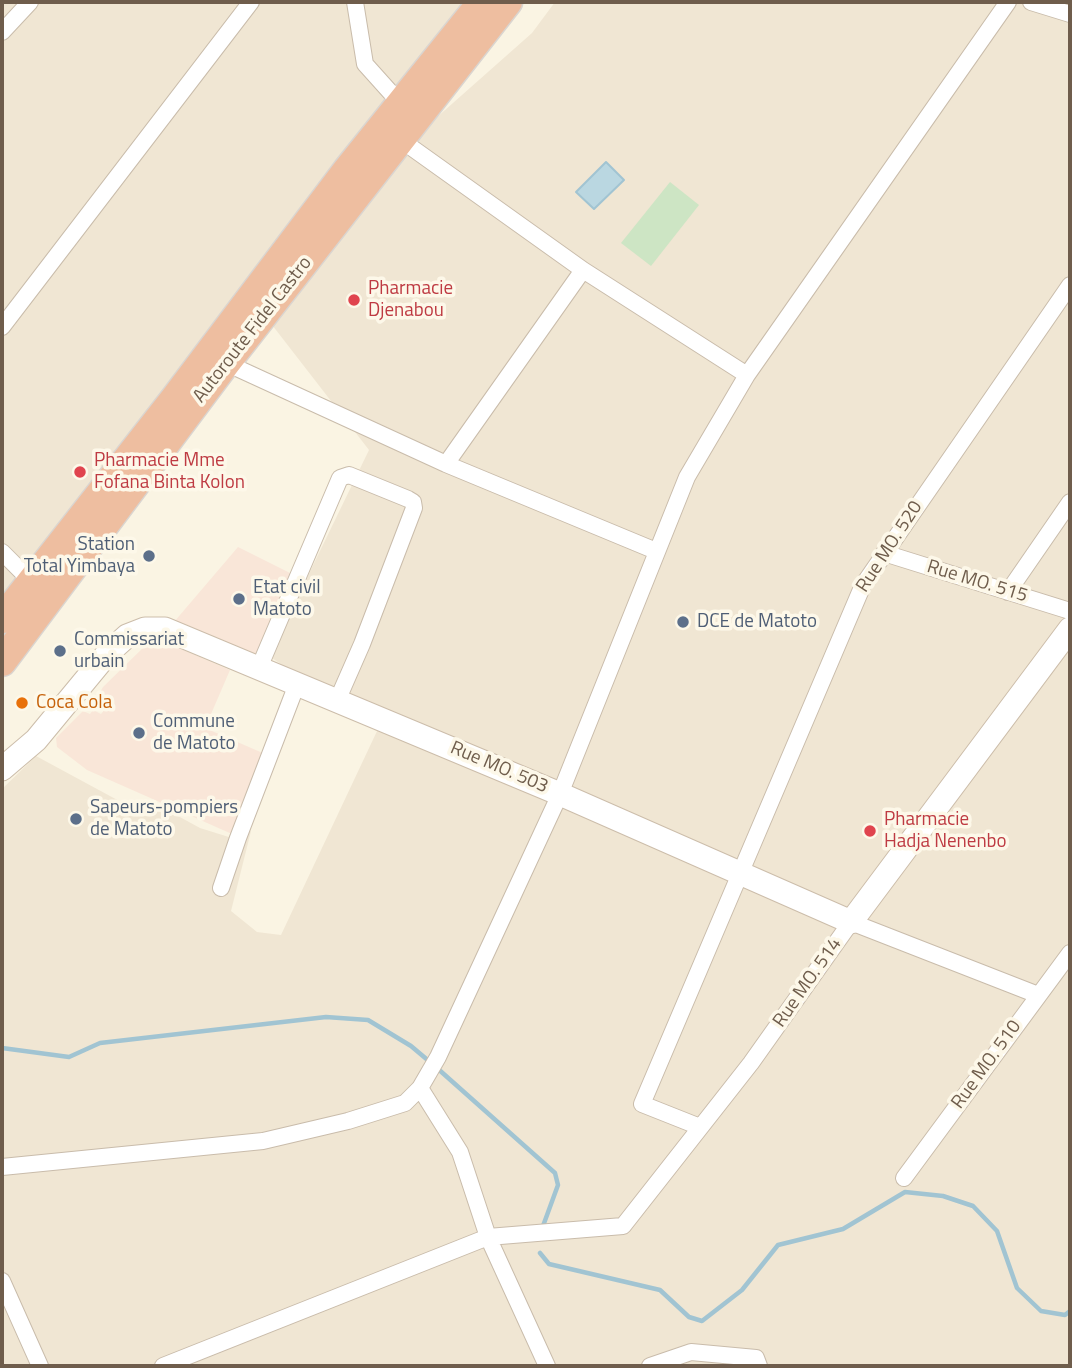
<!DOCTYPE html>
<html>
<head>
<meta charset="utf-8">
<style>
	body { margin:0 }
	#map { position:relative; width:1072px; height:1368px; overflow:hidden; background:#faf4e3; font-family:"Titillium Web",sans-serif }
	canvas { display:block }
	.frame { position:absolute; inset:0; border:4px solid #6f5d4c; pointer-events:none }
</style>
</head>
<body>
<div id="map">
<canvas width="1072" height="1368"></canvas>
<div class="frame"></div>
</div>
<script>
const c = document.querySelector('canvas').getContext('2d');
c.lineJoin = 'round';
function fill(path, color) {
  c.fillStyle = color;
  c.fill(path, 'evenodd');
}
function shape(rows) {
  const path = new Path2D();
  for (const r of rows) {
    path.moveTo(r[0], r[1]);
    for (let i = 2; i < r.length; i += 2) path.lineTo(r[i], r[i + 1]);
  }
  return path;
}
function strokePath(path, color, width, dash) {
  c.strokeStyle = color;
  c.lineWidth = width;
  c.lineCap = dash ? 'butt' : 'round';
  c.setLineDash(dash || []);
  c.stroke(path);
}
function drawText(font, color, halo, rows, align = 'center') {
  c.font = font + ' "Titillium Web",sans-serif';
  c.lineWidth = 7;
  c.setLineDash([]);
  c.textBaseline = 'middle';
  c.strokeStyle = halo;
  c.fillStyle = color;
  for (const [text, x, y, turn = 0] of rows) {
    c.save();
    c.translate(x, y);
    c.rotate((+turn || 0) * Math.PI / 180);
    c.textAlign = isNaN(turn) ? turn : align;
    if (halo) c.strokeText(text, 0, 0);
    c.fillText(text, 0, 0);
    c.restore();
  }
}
fill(shape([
	[2,2,468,2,2,605],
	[555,2,1070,2,1070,1366,2,1366,2,789,36,756,134,809,167,810,200,828,232,838,251,831,231,911,257,932,281,935,378,729,269,656,369,450,269,321,383,165,532,33]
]), '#f0e6d3');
fill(shape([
	[238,547,294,575,257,656,174,622],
	[158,639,230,670,205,728,265,754,232,834,87,770,57,747,56,738,83,711,90,714,93,710,101,714,107,707,100,701,99,694,103,687,148,643]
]), '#f9e6d8');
fill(shape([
	[670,182,699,205,651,266,621,243]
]), '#cde5c4');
const water = shape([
	[606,162,624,180,594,209,576,192,606,162]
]);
fill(water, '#bad7e1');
strokePath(water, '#a1c4d2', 2);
strokePath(shape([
	[2,1048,69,1057,100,1043,326,1017,368,1020,411,1046,430,1062],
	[437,1068,555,1173,558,1185,543,1226],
	[540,1253,549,1264,660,1290,689,1317,702,1321,742,1290,778,1245,843,1229,905,1192,943,1196,973,1206,997,1231,1017,1288,1041,1311,1065,1315,1070,1311]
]), '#a1c4d2', 4.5);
const street = shape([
	[355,2,365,64,400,103],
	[1031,2,1070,14],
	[2,32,30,2],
	[401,140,583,270,747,375],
	[2,327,251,2],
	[226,363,446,464,656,551],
	[446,464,583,270],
	[2,552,35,585],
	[884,553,1070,611],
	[1008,592,1070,502],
	[259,668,340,478,349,475,408,499,413,502,414,508,362,644,337,701],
	[221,888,238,838,297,684],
	[420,1088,460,1152,488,1237,547,1366],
	[700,1127,642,1104,863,585,1070,285],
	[2,1167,263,1141,348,1121,405,1103,420,1088,438,1057,560,794,687,477,747,375,1008,2],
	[904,1178,1070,953],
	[2,1281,40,1366],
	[163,1366,488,1237,623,1226,751,1063,851,922,1038,995],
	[650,1366,691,1352,756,1358,759,1366]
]);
const secondary = shape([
	[2,769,36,740,107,654,127,636,145,629,165,629,560,794,851,922,1070,629]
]);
const highway = shape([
	[2,619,175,398,347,170,482,2],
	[2,662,226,363,508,2]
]);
strokePath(street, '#c9bcab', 18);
strokePath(secondary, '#ccbdaa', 25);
strokePath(highway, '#dad5d0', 31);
strokePath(street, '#fff', 16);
strokePath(secondary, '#fff', 23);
strokePath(highway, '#eebea0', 28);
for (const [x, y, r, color] of [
	[354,300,7,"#e0444e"],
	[80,472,7,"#e0444e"],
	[149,556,7,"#5c6f8a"],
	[239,599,7,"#5c6f8a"],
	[683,622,7,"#5c6f8a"],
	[60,651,7,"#5c6f8a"],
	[22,703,7,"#e8710a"],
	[139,733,7,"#5c6f8a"],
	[76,819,7,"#5c6f8a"],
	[870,831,7,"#e0444e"]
]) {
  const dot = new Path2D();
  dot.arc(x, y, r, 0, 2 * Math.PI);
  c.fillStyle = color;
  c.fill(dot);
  strokePath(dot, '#fdf8e9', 2.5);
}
drawText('19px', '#be3a42', '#fdf8e9', [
	["Pharmacie",368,289],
	["Djenabou",368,311],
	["Pharmacie Mme",94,461],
	["Fofana Binta Kolon",94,483],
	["Pharmacie",884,820],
	["Hadja Nenenbo",884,842]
], 'left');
drawText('19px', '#6f5d4c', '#fdf8e9', [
	["Autoroute Fidel Castro",253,330,-52],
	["Rue MO. 520",890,547,-57],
	["Rue MO. 515",977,582,17],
	["Rue MO. 503",499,768,23],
	["Rue MO. 514",808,983,-55],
	["Rue MO. 510",987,1065,-54]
]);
drawText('19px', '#4e5e75', '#fdf8e9', [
	["Station",135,545,"right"],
	["Total Yimbaya",135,567,"right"],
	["Etat civil",253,588],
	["Matoto",253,610],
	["DCE de Matoto",697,622],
	["Commissariat",74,640],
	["urbain",74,662],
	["Commune",153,722],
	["de Matoto",153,744],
	["Sapeurs-pompiers",90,808],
	["de Matoto",90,830]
], 'left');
drawText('19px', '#c56008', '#fdf8e9', [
	["Coca Cola",36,703]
], 'left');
</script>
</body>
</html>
